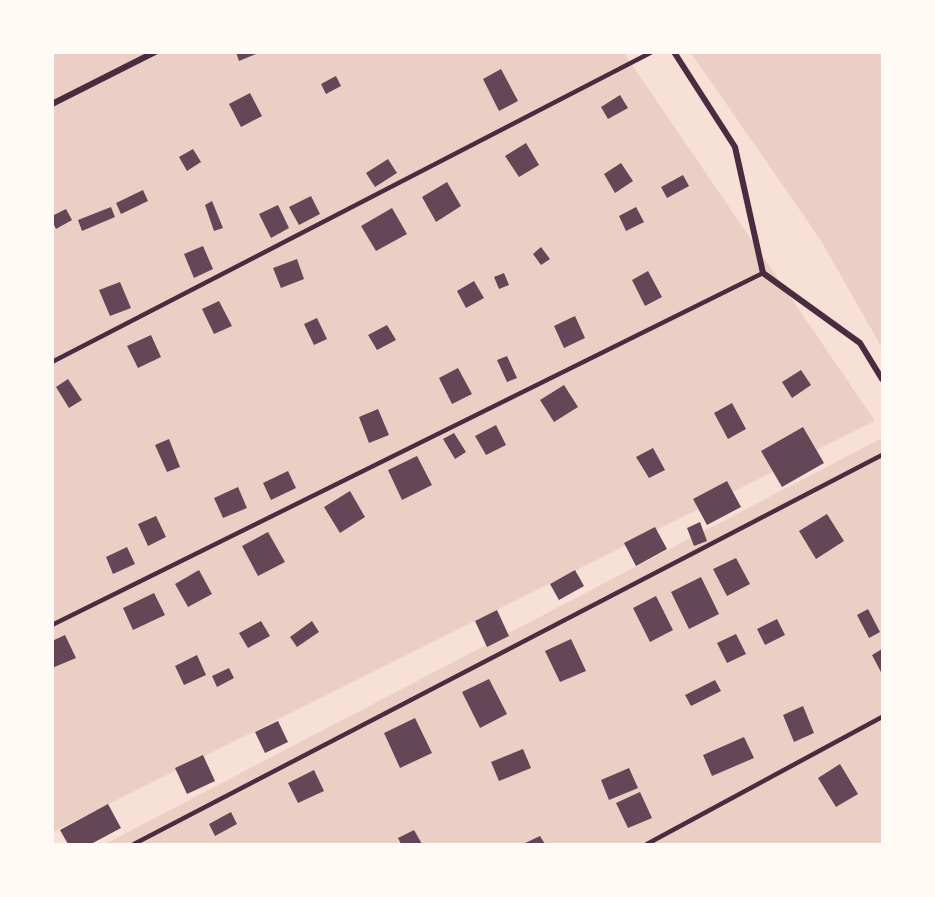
<!DOCTYPE html>
<html>
<head>
<meta charset="utf-8">
<style>
	body { margin:0 }
	#map { position:relative; width:935px; height:897px; overflow:hidden; background:#f7e1d7; font-family:"PT Sans Narrow",sans-serif }
	canvas { display:block }
	.frame { position:absolute; inset:0; border:54px solid #fffaf5; pointer-events:none }
</style>
</head>
<body>
<div id="map">
<canvas width="935" height="897"></canvas>
<div class="frame"></div>
</div>
<script>
const c = document.querySelector('canvas').getContext('2d');
c.lineJoin = 'round';
function fill(path, color) {
  c.fillStyle = color;
  c.fill(path, 'evenodd');
}
function shape(rows) {
  const path = new Path2D();
  for (const r of rows) {
    path.moveTo(r[0], r[1]);
    for (let i = 2; i < r.length; i += 2) path.lineTo(r[i], r[i + 1]);
  }
  return path;
}
function strokePath(path, color, width, dash) {
  c.strokeStyle = color;
  c.lineWidth = width;
  c.lineCap = dash ? 'butt' : 'round';
  c.setLineDash(dash || []);
  c.stroke(path);
}
fill(shape([
	[53,53,624,53,875,421,53,832],
	[691,53,882,53,882,348,820,239],
	[882,438,882,844,105,844]
]), '#ebcfc5');
fill(shape([
	[236,52,256,52,256,54,239,61],
	[501,69,518,101,499,111,483,79],
	[336,76,341,86,326,94,321,84],
	[250,93,262,116,241,127,229,104],
	[620,95,628,108,608,119,601,107],
	[526,143,539,165,519,177,505,156],
	[193,149,201,162,187,171,179,157],
	[388,159,397,173,375,187,366,173],
	[621,163,633,181,615,193,604,174],
	[683,175,689,186,667,198,661,187],
	[447,182,461,206,436,222,422,197],
	[143,190,148,201,121,214,116,203],
	[311,196,320,214,299,225,289,207],
	[212,201,223,228,214,231,205,205],
	[278,205,289,228,271,238,259,214],
	[111,207,115,217,82,231,78,220],
	[636,207,644,222,626,231,619,216],
	[392,208,407,234,376,251,361,226],
	[66,209,72,220,56,229,52,221,52,216],
	[203,246,213,269,194,278,184,254],
	[541,247,550,259,541,265,533,254],
	[297,259,304,279,281,288,273,268],
	[648,271,662,297,645,306,632,280],
	[504,273,509,285,499,289,494,277],
	[474,281,484,298,466,308,457,291],
	[120,282,131,308,110,316,99,290],
	[219,301,232,326,214,334,202,309],
	[575,316,585,338,564,348,554,326],
	[317,318,327,339,314,345,304,324],
	[387,325,396,340,377,350,368,335],
	[151,335,161,357,138,368,127,346],
	[507,356,517,378,507,382,497,360],
	[458,368,472,394,452,404,439,378],
	[801,370,811,385,792,398,782,382],
	[68,379,82,400,69,408,56,387],
	[564,385,578,407,554,422,540,400],
	[732,403,746,429,728,439,714,413],
	[378,409,389,435,369,443,359,417],
	[496,425,506,445,486,455,475,436],
	[803,427,824,463,782,487,761,451],
	[454,433,466,452,455,459,443,439],
	[169,439,180,467,167,472,155,445],
	[653,448,665,470,649,478,636,457],
	[417,456,432,485,402,500,388,470],
	[288,471,296,488,271,500,263,483],
	[727,481,741,507,707,525,693,499],
	[238,487,247,508,223,518,214,498],
	[350,491,365,517,340,533,324,507],
	[827,514,844,541,816,559,799,531],
	[156,516,166,537,148,546,138,524],
	[700,522,707,541,694,546,687,528],
	[655,527,667,549,636,566,624,543],
	[268,532,285,562,258,576,242,546],
	[127,547,135,564,113,574,106,557],
	[736,558,750,584,727,596,713,569],
	[199,570,212,594,188,607,175,584],
	[575,570,584,586,559,600,550,584],
	[701,577,719,614,689,629,671,592],
	[154,593,165,615,133,630,123,608],
	[656,596,673,630,650,642,633,608],
	[868,609,880,632,869,638,857,615],
	[497,610,509,636,487,647,475,621],
	[777,619,785,635,765,645,757,629],
	[261,621,270,636,248,648,239,633],
	[312,621,319,632,297,647,290,637],
	[736,634,746,654,727,663,717,643],
	[65,635,76,658,52,668,52,641],
	[571,639,586,671,560,682,545,651],
	[882,649,882,674,872,655],
	[197,655,206,675,184,685,175,666],
	[229,668,234,678,217,687,212,676],
	[489,679,507,714,480,728,462,692],
	[715,680,721,691,691,706,685,695],
	[803,706,814,733,794,742,783,715],
	[415,718,432,753,400,768,384,733],
	[278,721,288,742,265,753,255,732],
	[744,737,754,758,712,776,703,755],
	[523,749,531,768,499,781,491,762],
	[203,755,215,781,187,794,175,768],
	[840,764,858,794,836,807,818,778],
	[629,768,638,788,609,800,601,780],
	[314,770,324,791,298,803,288,783],
	[640,792,652,818,628,828,616,803],
	[108,804,121,828,91,844,68,844,60,830],
	[231,812,237,824,215,836,209,824],
	[414,830,422,844,401,844,398,838],
	[540,836,545,844,523,844]
]), '#644757');
strokePath(shape([
	[52,362,652,52],
	[52,625,763,273],
	[134,844,882,455],
	[647,844,882,717]
]), '#4a2c40', 4.5);
strokePath(shape([
	[674,52,735,147,763,273,860,343,882,379],
	[52,104,155,52]
]), '#4a2c40', 6);
</script>
</body>
</html>
